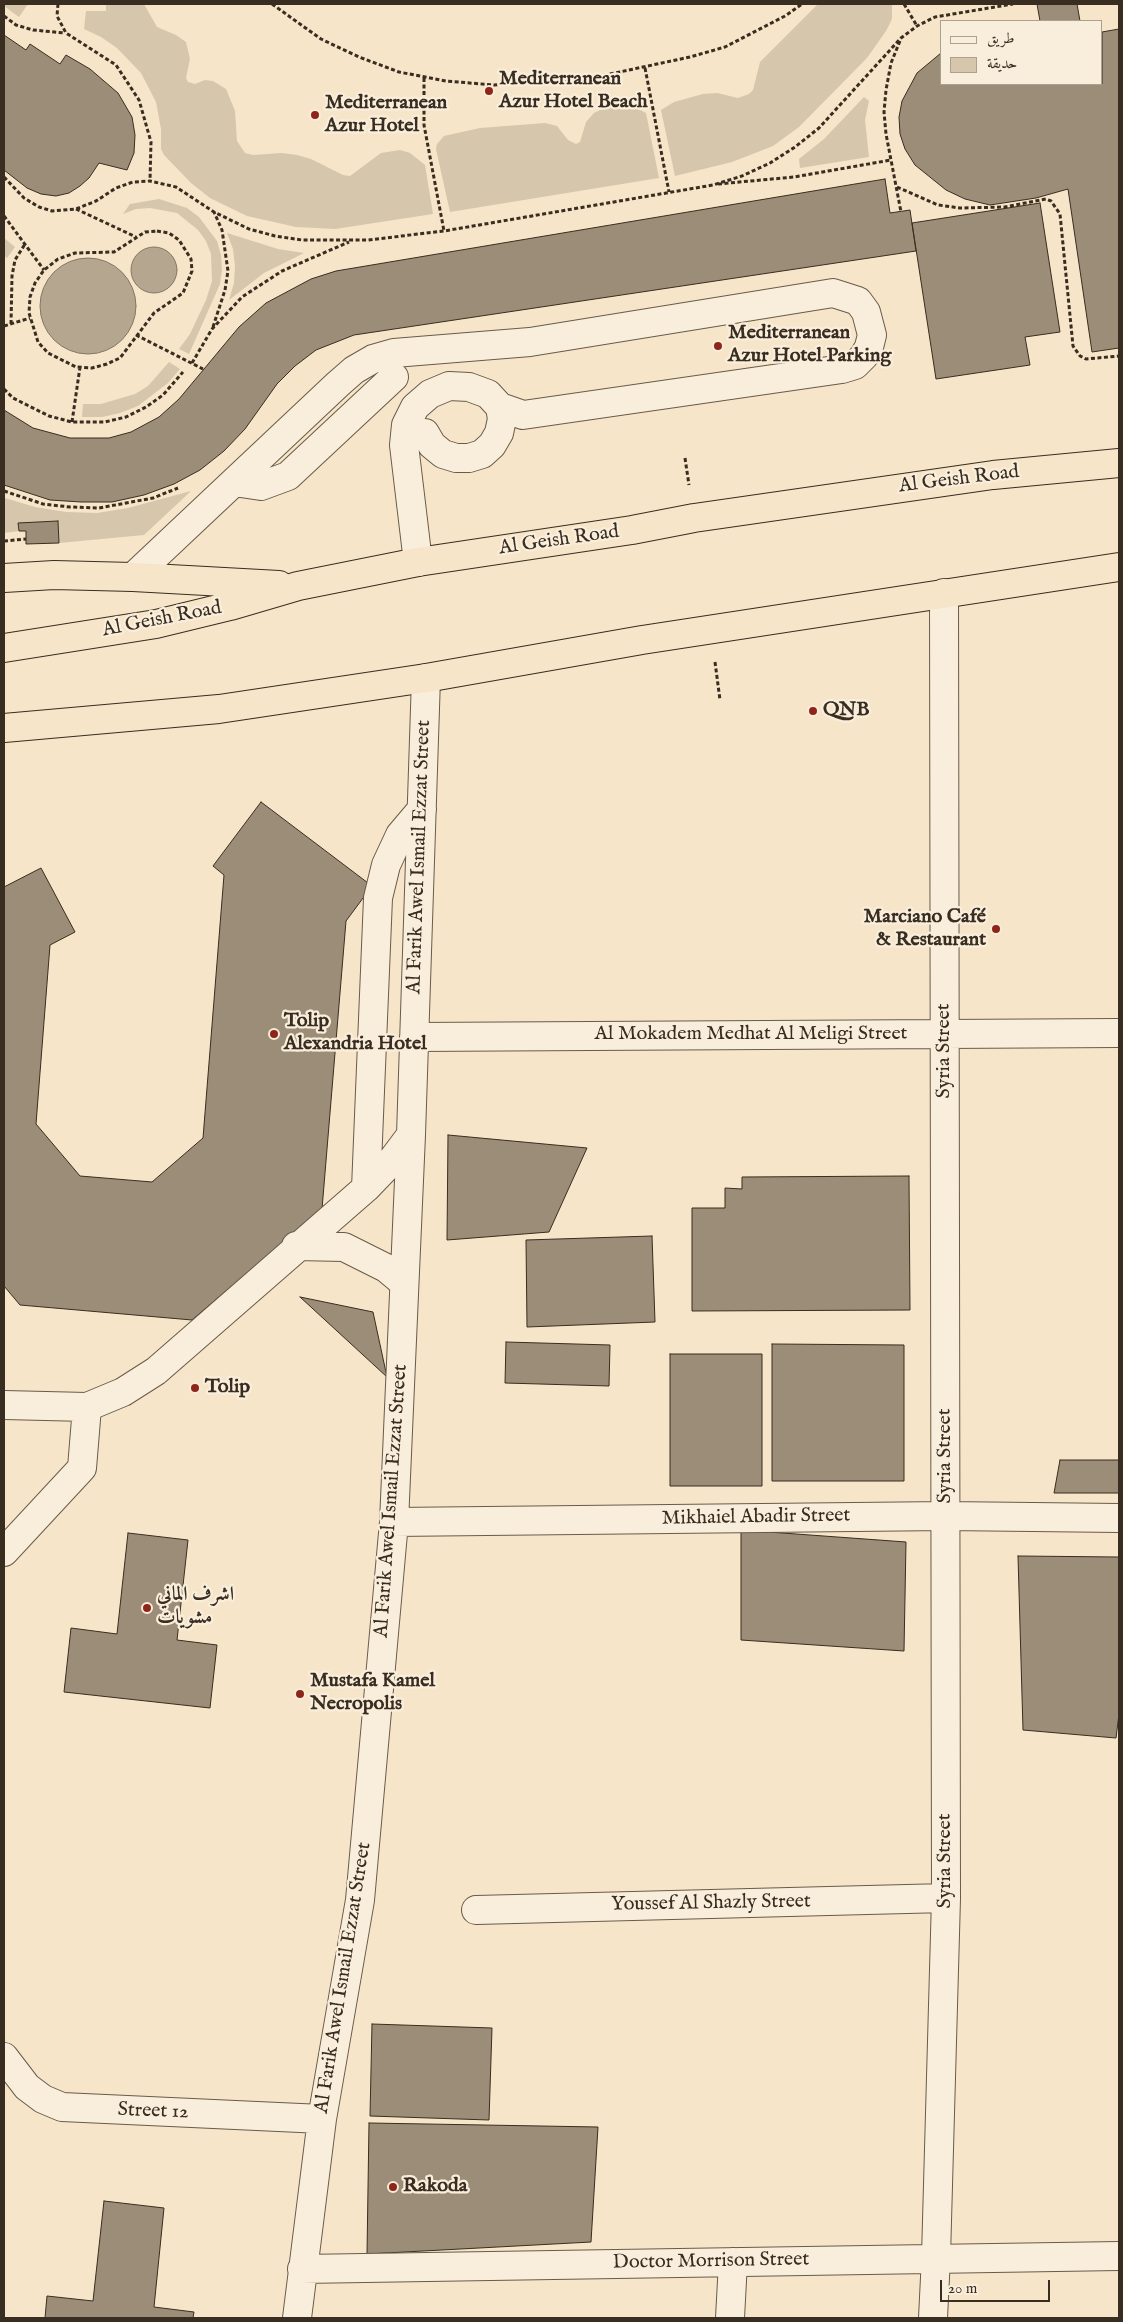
<!DOCTYPE html>
<html>
<head>
<meta charset="utf-8">
<style>
	body { margin:0 }
	#map { position:relative; width:1123px; height:2322px; overflow:hidden; background:#f6e5c8; font-family:"IM FELL English",Amiri,serif }
	canvas { display:block }
	.frame { position:absolute; inset:0; border:5px solid #382d20; pointer-events:none }
	.legend { position:absolute; left:940px; top:20px; width:162px; height:65px; box-sizing:border-box; background:#f9eedb; border:1px solid #aca190; margin:0; padding:6px 9px; list-style:none; font-size:15px; color:#382d20 }
	.legend li { display:flex; align-items:center; gap:10px; height:25px }
	.legend b { width:25px; border:1px solid #aca190 }
	.scale { position:absolute; left:940px; top:2280px; width:110px; height:22px; box-sizing:border-box; border:2px solid #382d20; border-top:0; padding-left:6px; font-size:15px; line-height:18px; white-space:nowrap; color:#382d20; -webkit-text-stroke:4px #f9eedb; paint-order:stroke }
</style>
</head>
<body>
<div id="map">
<canvas width="1123" height="2322"></canvas>
<div class="frame"></div>
<ul class="legend">
<li><b style="height:6px;background:#f9eedb"></b>طريق</li>
<li><b style="height:14px;background:#d6c6ab"></b>حديقة</li>
</ul>
<div class="scale">20 m</div>
</div>
<script>
const c = document.querySelector('canvas').getContext('2d');
c.lineJoin = 'round';
function fill(path, color) {
  c.fillStyle = color;
  c.fill(path, 'evenodd');
}
function shape(rows) {
  const path = new Path2D();
  for (const r of rows) {
    if (r.length === 3) {
      path.moveTo(r[0] + r[2], r[1]);
      path.arc(r[0], r[1], r[2], 0, 2 * Math.PI);
      continue;
    }
    path.moveTo(r[0], r[1]);
    for (let i = 2; i < r.length; i += 2) path.lineTo(r[i], r[i + 1]);
  }
  return path;
}
function strokePath(path, color, width, dash) {
  c.strokeStyle = color;
  c.lineWidth = width;
  c.lineCap = dash ? 'butt' : 'round';
  c.setLineDash(dash || []);
  c.stroke(path);
}
function drawText(font, color, halo, rows, align = 'center') {
  c.font = font + ' "IM FELL English",Amiri,serif';
  c.lineWidth = 4.5;
  c.setLineDash([]);
  c.textBaseline = 'middle';
  c.strokeStyle = halo;
  c.fillStyle = color;
  for (const [text, x, y, turn = 0] of rows) {
    c.save();
    c.translate(x, y);
    c.rotate((+turn || 0) * Math.PI / 180);
    c.textAlign = isNaN(turn) ? turn : align;
    if (halo) c.strokeText(text, 0, 0);
    c.fillText(text, 0, 0);
    c.restore();
  }
}
fill(shape([
	[4,4,28,4,19,17,4,6],
	[106,4,144,4,157,27,176,35,186,42,190,59,186,78,188,82,195,84,205,80,213,81,226,89,235,111,237,141,245,153,253,155,282,153,297,155,311,159,343,175,350,176,381,153,400,150,410,153,425,165,433,214,335,229,296,227,247,216,210,198,191,183,164,155,161,149,161,129,156,102,141,73,117,48,101,37,84,29,86,11,106,11],
	[818,4,892,4,892,19,886,31,867,58,799,127,773,146,732,162,675,176,661,110,674,102,703,94,717,93,738,98,749,94,753,90,760,62],
	[864,97,869,101,865,120,869,157,800,168,799,159,824,139],
	[614,103,626,103,646,113,659,178,450,212,436,149,437,144,444,136,480,128,545,123,557,126,568,140,576,144,580,142,586,122,594,113],
	[159,199,187,208,199,217,217,241,221,255,222,270,220,284,189,354,179,349,190,334,206,300,212,281,211,254,206,241,198,230,177,213,150,208,136,209,123,214,130,204],
	[227,233,278,249,304,253,264,273,229,300,234,283,235,266,233,249],
	[4,238,15,247,7,258,4,256],
	[169,362,180,369,168,383,138,406,120,413,102,417,82,417,83,404,101,404,135,394,148,386],
	[191,491,144,535,59,543,58,521,18,524,19,531,4,533,5,498,35,507,66,512,97,513,128,508]
]), '#d6c6ab');
const water = shape([
	[154,270,23],
	[88,306,48]
]);
fill(water, '#b5a68f');
strokePath(water, '#837663', 1);
const building = shape([
	[1037,4,1077,4,1080,21,1040,21,1037,4],
	[1119,29,1119,348,1092,352,1068,189,1036,198,990,205,965,199,946,190,915,165,905,149,900,134,899,117,902,101,917,73,941,53,942,84,1102,84,1102,32,1119,29],
	[4,35,26,50,30,44,60,64,66,55,90,69,118,93,132,117,135,135,134,153,127,170,99,163,89,178,80,186,69,193,56,196,41,194,27,188,4,170,4,35],
	[885,179,890,213,910,210,916,251,354,335,316,350,295,366,277,384,245,429,224,451,200,470,174,484,144,495,112,502,81,502,50,500,4,485,4,410,33,428,70,438,109,438,131,432,159,417,179,399,239,327,266,303,311,279,336,271,885,179],
	[1040,203,1060,332,1025,337,1030,365,936,379,912,223,1040,203],
	[58,521,59,543,26,544,26,531,19,531,18,523,58,521],
	[261,802,372,886,346,921,322,1209,192,1320,20,1305,4,1286,4,887,41,868,75,932,50,945,36,1124,80,1176,152,1182,203,1138,224,875,213,866,261,802],
	[448,1135,587,1148,549,1232,447,1240,448,1135],
	[909,1176,910,1310,692,1311,692,1208,725,1208,725,1188,742,1189,742,1177,909,1176],
	[652,1236,655,1322,527,1327,526,1240,652,1236],
	[300,1297,373,1312,387,1377,300,1297],
	[506,1342,610,1345,609,1386,505,1383,506,1342],
	[772,1344,904,1345,904,1481,772,1481,772,1344],
	[670,1354,762,1354,762,1486,670,1486,670,1354],
	[1060,1460,1119,1460,1119,1493,1054,1493,1060,1460],
	[741,1530,906,1542,904,1651,741,1640,741,1530],
	[128,1533,188,1540,177,1640,217,1645,210,1708,64,1692,71,1628,117,1634,128,1533],
	[1018,1556,1119,1557,1119,1714,1116,1738,1023,1730,1018,1556],
	[372,2024,492,2028,489,2120,370,2116,372,2024],
	[369,2123,598,2127,591,2242,367,2254,369,2123],
	[104,2201,164,2208,154,2307,194,2312,193,2318,45,2318,47,2296,93,2301,104,2201]
]);
fill(building, '#9b8d77');
strokePath(building, '#382d20', 1);
const minor = shape([
	[425,433,432,445,443,454,456,458,469,458,482,454,492,445,499,433,502,419,500,407],
	[234,482,261,486,288,476,394,377],
	[133,577,338,384,354,370,373,359,394,353,530,342,833,293,858,301,866,312,872,335,869,347,864,356,855,365,842,369,523,415,500,407,488,394,469,387,449,386,430,394,415,407,406,425,404,445,418,562],
	[414,1037,1119,1033],
	[366,1188,378,898,386,865,400,835,422,809],
	[296,1246,344,1247,386,1268,404,1283],
	[4,1405,87,1407,123,1392,156,1371,366,1188,390,1163,411,1135],
	[394,1522,946,1516,1119,1518],
	[4,1552,82,1468,87,1407],
	[476,1910,946,1898],
	[4,2057,27,2087,43,2099,62,2107,322,2119],
	[302,2269,1119,2256],
	[297,2318,322,2119,360,1900,394,1522,411,1135,426,678],
	[730,2318,733,2262],
	[933,2318,936,2257,946,1898,944,593]
]);
const highway = shape([
	[4,578,54,575,133,577,279,585],
	[4,648,156,624,230,606,298,586,418,562,632,530,694,518,993,475,1119,463],
	[4,728,219,709,426,678,642,640,1119,567]
]);
strokePath(minor, '#685b4a', 30);
strokePath(highway, '#382d20', 30);
strokePath(shape([
	[58,4,57,16,66,33,116,65,139,100,151,142,150,181],
	[272,4,321,39,359,57,399,72,446,81,494,85,596,77,690,57,725,47,785,16,802,4],
	[904,4,917,26],
	[4,16,16,25,33,30,65,33],
	[900,41,891,63,886,90,884,112,886,134,901,212],
	[645,68,669,192],
	[424,78,424,125,444,231],
	[4,177,24,198,39,207,52,211,76,209,96,201,116,188,133,182,150,181,176,187,214,212,249,229,275,236,302,240,368,240,444,231,713,185,742,176,770,163,795,147,819,128,901,38,917,26,935,17,1013,4],
	[718,184,794,177,891,160],
	[897,187,938,205,960,208,1005,207,1046,199,1051,201,1060,214,1073,346,1080,356,1086,359,1119,356],
	[76,209,136,237],
	[4,216,44,270],
	[157,231,169,233,179,240,191,259,192,271,183,293,154,313,120,358,107,364,92,368,76,367,48,353,38,342,29,313,30,297,35,283,44,270,58,259,75,253,114,252,145,232,157,231],
	[11,324,12,276,15,260,25,244],
	[4,326,30,318],
	[213,327,225,290,228,271,222,230,214,212],
	[136,335,203,369],
	[192,363,212,329,242,297,282,271,349,242],
	[4,389,13,398,49,416,72,422,105,422,126,417,146,407,163,395,183,372],
	[72,422,80,367],
	[685,458,689,485],
	[4,491,43,504,70,507,99,508,153,498,178,488],
	[4,541,26,539],
	[715,662,720,700]
]), '#382d20', 3, [4, 2.5]);
strokePath(minor, '#f9eedb', 28);
strokePath(highway, '#f6e5c8', 28);
for (const [x, y, r, color] of [
	[489,91,5,"#8f2418"],
	[315,115,5,"#8f2418"],
	[718,346,5,"#8f2418"],
	[813,711,5,"#8f2418"],
	[996,929,5,"#8f2418"],
	[274,1034,5,"#8f2418"],
	[195,1388,5,"#8f2418"],
	[147,1608,5,"#8f2418"],
	[300,1694,5,"#8f2418"],
	[393,2187,5,"#8f2418"]
]) {
  const dot = new Path2D();
  dot.arc(x, y, r, 0, 2 * Math.PI);
  c.fillStyle = color;
  c.fill(dot);
  strokePath(dot, '#f9eedb', 2);
}
drawText('bold 20px', '#382d20', '#f9eedb', [
	["Mediterranean",499,80],
	["Azur Hotel Beach",499,103],
	["Mediterranean",325,104],
	["Azur Hotel",325,127],
	["Mediterranean",728,334],
	["Azur Hotel Parking",728,357],
	["QNB",823,711],
	["Marciano Café",986,918,"right"],
	["& Restaurant",986,941,"right"],
	["Tolip",284,1022],
	["Alexandria Hotel",284,1045],
	["Tolip",205,1388],
	["اشرف الماني",157,1596],
	["مشويات",157,1619],
	["Mustafa Kamel",310,1682],
	["Necropolis",310,1705],
	["Rakoda",403,2187]
], 'left');
drawText('20px', '#382d20', '#f9eedb', [
	["Al Geish Road",959,480,-7],
	["Al Geish Road",559,541,-8],
	["Al Geish Road",162,620,-11],
	["Al Farik Awel Ismail Ezzat Street",420,857,-88],
	["Al Mokadem Medhat Al Meligi Street",751,1035],
	["Syria Street",945,1051,-90],
	["Syria Street",946,1456,-90],
	["Al Farik Awel Ismail Ezzat Street",392,1501,-86],
	["Mikhaiel Abadir Street",756,1518,-1],
	["Syria Street",946,1861,-90],
	["Youssef Al Shazly Street",711,1904,-1],
	["Al Farik Awel Ismail Ezzat Street",344,1978,-81],
	["Street 12",153,2112,2],
	["Doctor Morrison Street",711,2262,-1]
]);
</script>
</body>
</html>
